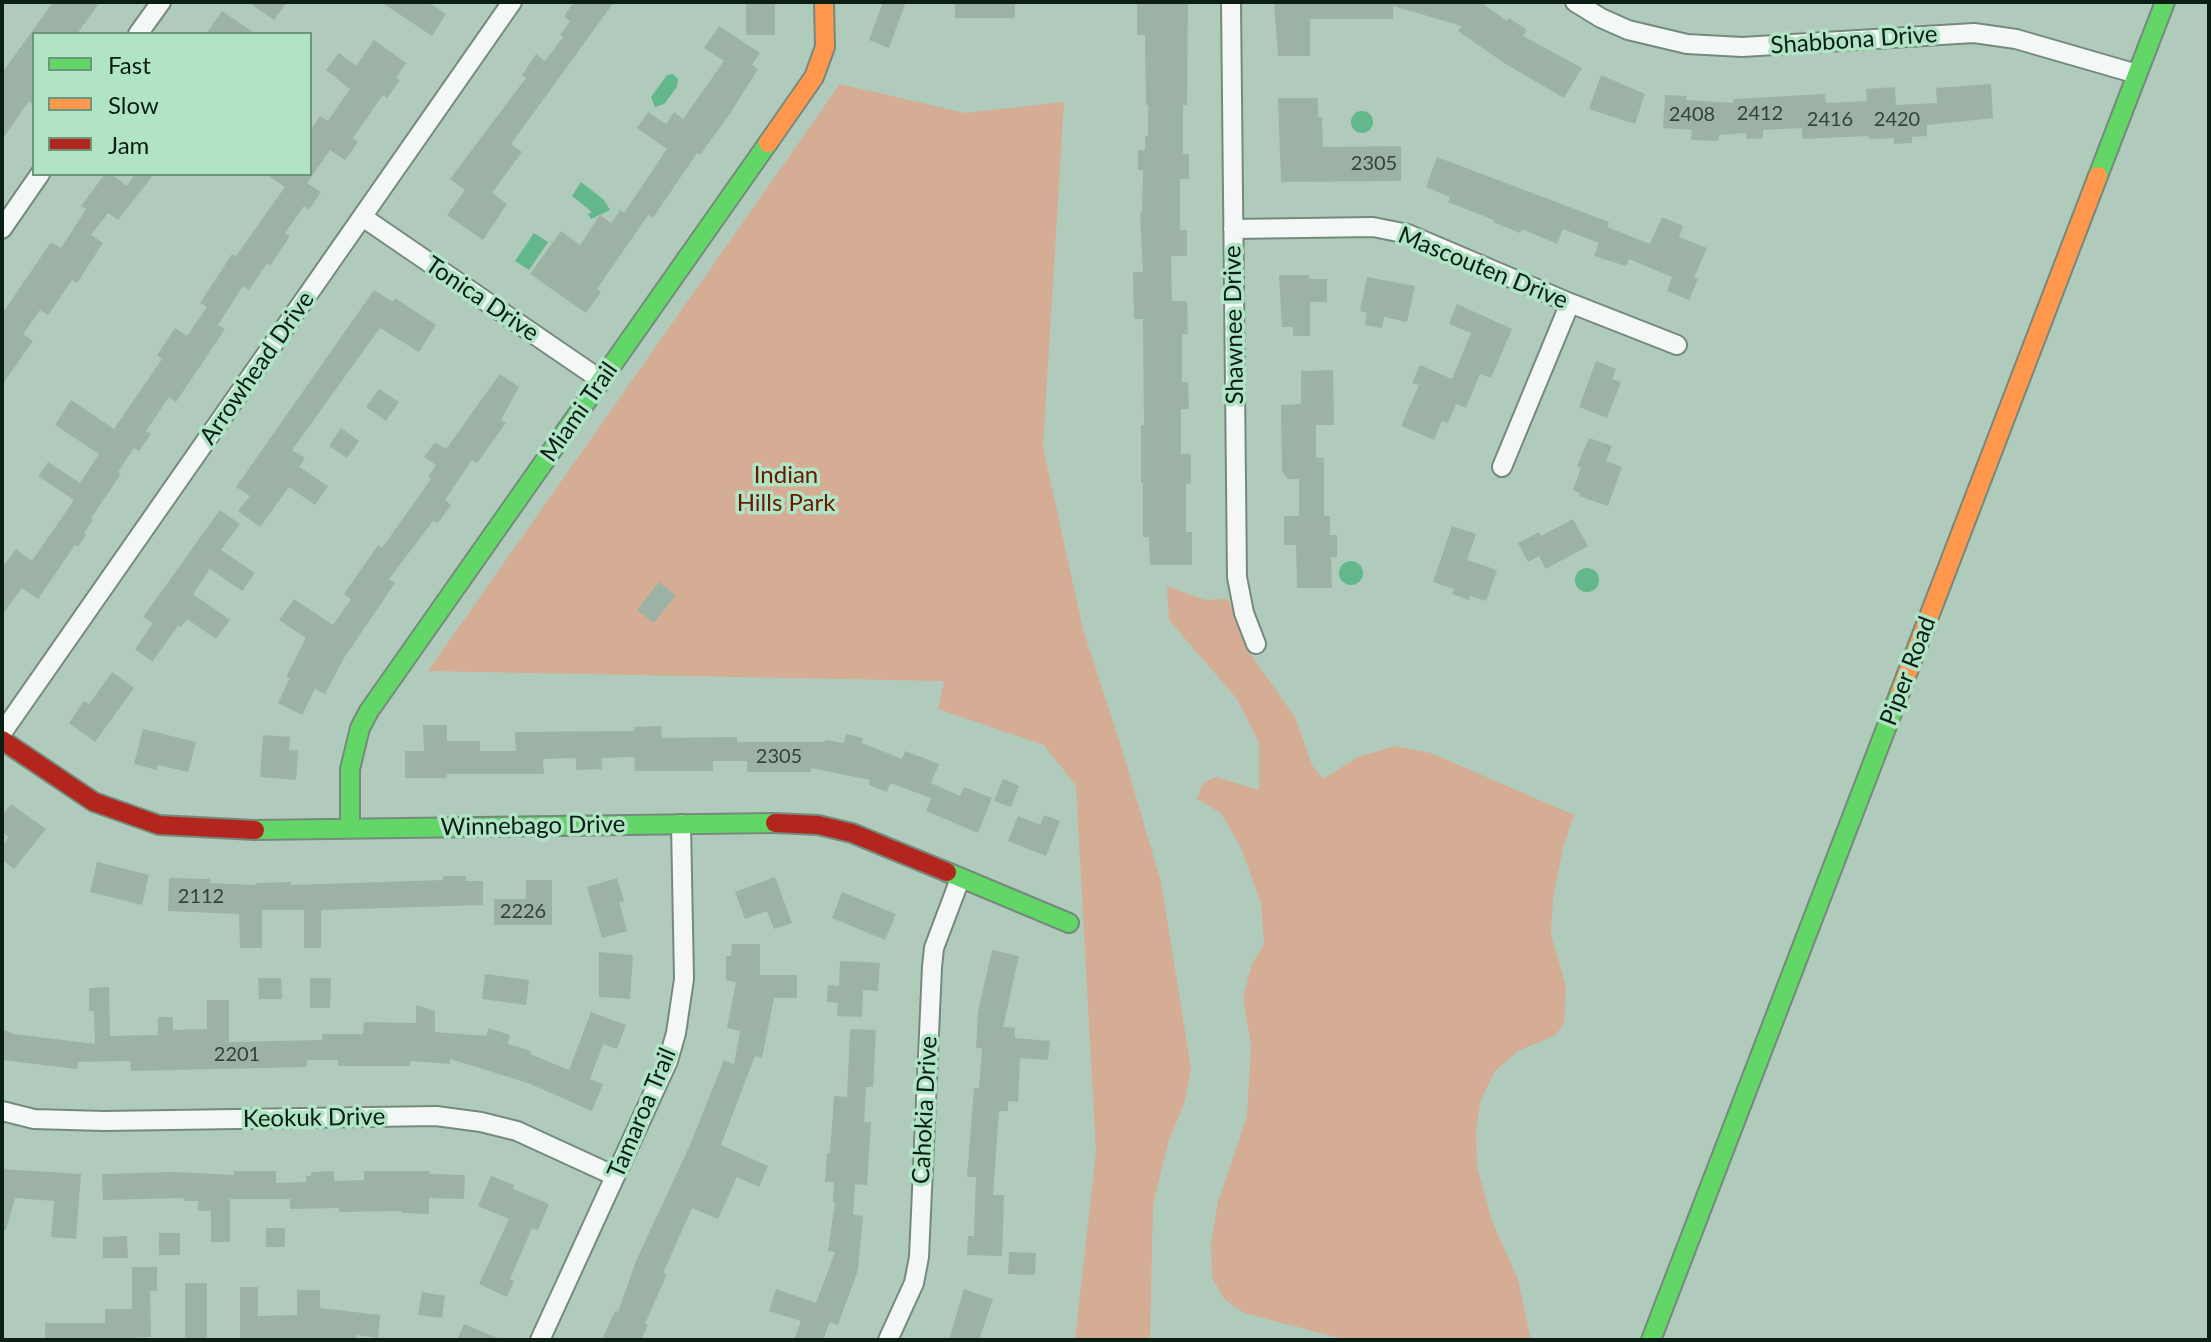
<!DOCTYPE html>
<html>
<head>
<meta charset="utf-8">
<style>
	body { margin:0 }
	#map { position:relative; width:2211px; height:1342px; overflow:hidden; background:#b0cbbb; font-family:Lato,sans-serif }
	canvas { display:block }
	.frame { position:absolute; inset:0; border:4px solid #0a1e13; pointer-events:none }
	.legend { position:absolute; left:32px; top:32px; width:280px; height:144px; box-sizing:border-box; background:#b1e4c5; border:2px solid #6e957e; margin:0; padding:10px 14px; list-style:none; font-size:24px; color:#0a1e13 }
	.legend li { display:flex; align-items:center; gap:16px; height:40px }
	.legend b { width:40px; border:2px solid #6e957e }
</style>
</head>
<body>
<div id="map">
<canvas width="2211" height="1342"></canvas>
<div class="frame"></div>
<ul class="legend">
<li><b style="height:10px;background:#63d668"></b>Fast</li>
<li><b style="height:10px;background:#ff974d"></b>Slow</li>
<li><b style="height:10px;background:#b3261e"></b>Jam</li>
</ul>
</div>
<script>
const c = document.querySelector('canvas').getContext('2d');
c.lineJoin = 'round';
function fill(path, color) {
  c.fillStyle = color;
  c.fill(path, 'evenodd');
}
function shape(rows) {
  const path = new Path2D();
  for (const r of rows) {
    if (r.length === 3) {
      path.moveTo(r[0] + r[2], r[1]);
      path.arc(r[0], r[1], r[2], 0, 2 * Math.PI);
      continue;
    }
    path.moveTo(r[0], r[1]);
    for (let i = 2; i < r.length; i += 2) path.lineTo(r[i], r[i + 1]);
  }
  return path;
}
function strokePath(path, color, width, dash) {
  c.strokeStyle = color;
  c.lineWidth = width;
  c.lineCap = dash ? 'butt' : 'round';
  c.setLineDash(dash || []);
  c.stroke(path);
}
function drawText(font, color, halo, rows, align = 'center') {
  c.font = font + ' Lato,sans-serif';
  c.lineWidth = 7;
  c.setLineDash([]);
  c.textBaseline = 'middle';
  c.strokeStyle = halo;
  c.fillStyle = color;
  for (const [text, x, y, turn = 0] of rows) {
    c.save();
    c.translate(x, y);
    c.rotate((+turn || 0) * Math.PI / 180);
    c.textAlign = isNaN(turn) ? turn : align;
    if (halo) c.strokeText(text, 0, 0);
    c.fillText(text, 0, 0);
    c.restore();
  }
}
fill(shape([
	[840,84,965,113,1064,102,1043,447,1083,629,1124,756,1161,882,1191,1068,1185,1101,1168,1143,1153,1205,1150,1340,1075,1340,1096,1152,1076,786,1044,745,938,709,944,681,428,671],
	[1167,586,1205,600,1228,599,1247,649,1295,717,1312,765,1323,779,1358,757,1395,746,1431,753,1574,815,1563,848,1553,898,1551,934,1566,987,1564,1023,1556,1035,1518,1051,1495,1071,1481,1100,1476,1129,1477,1166,1492,1221,1518,1279,1531,1340,1347,1340,1244,1313,1224,1299,1212,1277,1211,1242,1218,1202,1247,1116,1251,1045,1243,998,1252,964,1264,944,1261,903,1241,848,1221,813,1197,799,1203,783,1216,777,1259,790,1259,743,1237,699,1169,620]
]), '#d5ad95');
fill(shape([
	[673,74,678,79,677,87,664,104,655,107,651,97,667,75],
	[1362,122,11],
	[581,182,604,200,610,210,591,219,588,214,592,212,572,196],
	[534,233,548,242,529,270,515,261],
	[1351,573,12],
	[1587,580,12]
]), '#62b78d');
fill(shape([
	[53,2,100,2,77,34,34,34,34,105,29,101,2,140,2,73],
	[248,2,287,2,274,20],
	[381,2,428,2,446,14,432,36],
	[574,2,614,2,511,144,522,152,492,193,507,204,483,240,447,215,465,190,450,179,526,78,522,75,536,54,545,61,563,37,560,35,570,21,564,16],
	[746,2,775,3,775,35,746,35],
	[883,2,906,2,889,48,869,40],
	[955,2,1015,2,1015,18,955,18],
	[1137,2,1188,2,1187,105,1183,105,1183,154,1189,154,1189,179,1180,179,1180,230,1187,230,1187,256,1171,256,1172,301,1187,301,1188,334,1182,334,1182,382,1188,382,1189,409,1181,409,1181,454,1191,454,1191,484,1186,484,1186,532,1192,532,1192,565,1150,565,1149,537,1143,537,1143,483,1141,483,1141,425,1144,425,1143,319,1134,319,1133,272,1143,272,1140,213,1142,213,1143,170,1138,170,1138,150,1145,150,1145,136,1148,136,1148,105,1146,105,1145,35,1137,35],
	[1274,2,1480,2,1507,21,1509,18,1527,30,1523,36,1582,68,1564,98,1504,63,1458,31,1462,26,1393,6,1393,19,1310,19,1310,56,1278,56],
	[222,11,256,34,206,34],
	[719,26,760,53,752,65,758,69,729,115,700,155,697,153,653,218,648,215,597,289,601,292,586,313,530,274,561,231,580,245,600,215,611,223,620,210,624,213,667,149,637,128,648,112,666,124,674,112,683,119,724,61,704,48],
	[374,40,406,63,396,78,400,80,387,98,383,95,353,138,358,142,345,160,330,150,307,183,321,192,309,210,304,206,285,233,290,236,270,266,267,263,249,290,243,286,218,325,225,329,176,402,169,397,146,431,151,434,139,451,134,448,118,472,121,474,91,518,93,520,84,533,86,535,78,547,75,545,38,599,22,588,2,615,2,568,16,549,32,561,74,500,38,476,48,462,80,483,99,454,55,425,71,400,114,429,162,359,157,355,175,328,187,336,207,307,200,303,232,254,236,256,285,187,266,174,310,174,310,131,320,116,328,121,350,89,326,70,339,53,356,66],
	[1601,75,1645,94,1635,124,1589,109],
	[1991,84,1993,118,1927,125,1927,136,1912,137,1912,143,1894,144,1894,138,1869,139,1868,136,1802,139,1802,128,1763,130,1763,138,1746,139,1746,133,1719,135,1718,141,1691,140,1692,130,1663,128,1665,95,1687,96,1686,100,1733,103,1733,99,1825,94,1826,103,1867,101,1866,89,1895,87,1896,105,1937,103,1936,88],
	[1278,98,1318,98,1318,117,1322,117,1323,147,1401,146,1401,181,1281,182],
	[1437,157,1609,222,1607,227,1650,244,1662,217,1683,226,1679,237,1707,248,1694,278,1698,279,1689,300,1667,291,1672,277,1629,259,1626,266,1594,256,1599,243,1563,229,1557,244,1522,229,1520,233,1493,222,1494,220,1448,202,1450,197,1426,187],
	[105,174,111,174,127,186,135,174,154,174,118,220,108,213,111,209,91,235,103,243,77,283,72,280,48,315,40,310,23,334,33,341,2,385,2,314,51,242,61,248,86,209,81,206],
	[1279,275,1309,275,1309,279,1327,279,1327,302,1310,302,1310,336,1293,336,1293,327,1282,327],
	[1367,277,1415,286,1407,322,1384,317,1382,328,1365,325,1367,313,1360,311],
	[374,290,393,302,395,298,436,325,419,352,380,328,292,450,305,458,299,467,328,486,315,505,289,487,260,527,238,511,250,496,236,487],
	[1457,304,1512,329,1491,378,1480,374,1466,408,1456,404,1448,423,1442,421,1434,440,1401,426,1419,385,1412,383,1420,365,1452,379,1471,333,1449,324],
	[1596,361,1616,369,1612,379,1621,382,1607,418,1579,407],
	[1333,370,1334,425,1316,425,1316,458,1324,458,1324,516,1330,516,1330,535,1337,535,1337,557,1331,557,1332,588,1297,588,1296,545,1284,545,1284,516,1299,516,1299,479,1288,479,1282,471,1281,405,1301,404,1301,371],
	[500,374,519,387,501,420,506,423,477,463,472,460,445,500,451,505,438,523,433,521,389,579,395,583,344,658,325,694,315,689,302,715,278,703,290,678,286,677,306,638,279,620,294,599,333,625,351,599,344,594,378,545,382,548,431,479,428,477,436,465,424,457,435,442,446,449],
	[379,389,399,402,386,421,366,407],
	[341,428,359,441,347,458,329,446],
	[1589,438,1612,446,1606,461,1622,467,1608,506,1579,496,1580,493,1573,490,1581,468,1577,466],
	[220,510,240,524,221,550,255,573,242,591,210,569,193,594,230,620,216,639,187,619,181,627,178,626,152,662,135,649,153,623,143,617],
	[1573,519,1588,546,1546,569,1539,556,1528,562,1518,543,1539,532,1541,536],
	[1452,526,1476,534,1467,560,1497,570,1486,601,1470,596,1469,600,1452,594,1454,589,1433,582],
	[659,582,676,595,654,623,637,610],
	[112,672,134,688,95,742,69,723,84,701,89,704],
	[423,725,447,725,447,741,480,741,480,751,516,751,515,732,634,731,634,727,661,726,662,738,737,737,737,742,825,742,825,740,844,743,846,734,863,738,862,743,902,759,905,751,939,764,931,783,960,796,964,787,992,798,978,833,926,811,931,798,890,783,887,792,869,785,870,780,811,768,811,772,747,772,747,761,713,761,713,771,635,771,634,757,601,758,602,769,576,770,576,758,543,759,544,774,447,774,447,778,405,778,405,751,424,751],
	[143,729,196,742,188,772,158,765,157,770,134,764],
	[263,735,290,737,289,750,298,751,296,780,260,777],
	[1003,779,1019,786,1011,807,994,801],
	[11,804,46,829,14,869,2,860,2,847,9,837,2,832,2,816],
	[1044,815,1060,821,1046,856,1008,841,1018,816,1040,825],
	[97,862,149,875,142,905,90,892],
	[443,876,466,876,466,881,483,881,483,905,321,910,321,948,304,948,304,910,262,910,262,948,240,948,239,914,168,911,169,878,210,879,210,883,256,885,256,883,291,882,291,885,443,880],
	[775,877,792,923,774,929,767,911,745,919,735,892],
	[617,878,624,901,619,902,627,931,602,938,587,887],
	[526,880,552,880,552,925,494,925,494,899,526,899],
	[842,892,896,914,885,940,832,918],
	[732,944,760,944,760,975,797,975,797,998,774,998,762,1058,755,1056,721,1145,768,1166,759,1187,737,1177,718,1219,692,1208,663,1273,667,1274,645,1324,648,1325,641,1340,602,1340,615,1311,618,1312,636,1261,690,1145,724,1060,734,1064,740,1031,727,1028,736,982,726,980,726,956,731,956],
	[992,950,1019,956,1003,1027,1015,1028,1015,1038,1050,1041,1048,1060,1020,1058,1018,1102,1008,1101,1008,1111,999,1111,993,1195,1004,1195,1002,1256,967,1255,968,1236,974,1236,976,1177,967,1177,974,1088,979,1088,982,1048,976,1048,978,1012],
	[599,952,633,955,630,999,599,997],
	[840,961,880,963,878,991,863,990,862,1017,837,1016,838,1003,827,1002,828,985,839,986],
	[485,974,529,980,526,1005,482,999],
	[258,978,281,978,282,999,259,999],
	[310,978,331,978,330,1008,310,1008],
	[109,987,110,1036,158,1035,158,1017,173,1017,173,1030,207,1029,207,1000,229,1000,229,1042,322,1040,322,1034,363,1034,364,1022,416,1023,416,1005,435,1011,435,1032,486,1036,489,1028,510,1035,508,1044,531,1051,530,1054,569,1070,591,1012,626,1025,617,1049,603,1044,590,1079,603,1084,592,1111,528,1083,450,1059,450,1064,410,1061,410,1066,338,1066,338,1060,307,1060,307,1067,131,1071,130,1061,78,1062,77,1069,2,1060,2,1029,14,1034,95,1044,94,1011,89,1011,89,988],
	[850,1029,876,1030,873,1087,866,1087,864,1122,871,1122,867,1185,855,1184,853,1215,863,1216,858,1270,838,1325,830,1322,823,1340,794,1340,801,1321,769,1311,776,1289,816,1303,835,1252,828,1251,835,1203,833,1202,834,1182,825,1182,827,1153,830,1153,834,1096,847,1097],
	[2,1169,81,1174,76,1239,51,1237,54,1201,15,1198,6,1230,2,1230],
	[234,1171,276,1171,276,1183,306,1182,306,1176,311,1176,311,1172,334,1171,334,1181,364,1180,364,1171,430,1171,430,1174,465,1175,464,1199,429,1198,429,1214,402,1213,402,1211,339,1212,339,1208,290,1209,290,1199,230,1199,230,1242,211,1242,211,1211,198,1211,198,1201,184,1201,184,1198,103,1200,102,1174,173,1172,234,1175],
	[491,1176,514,1185,513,1189,549,1204,538,1230,532,1228,510,1279,514,1281,507,1297,479,1284,509,1219,478,1206],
	[266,1228,285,1228,285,1247,266,1247],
	[159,1233,180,1233,180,1255,159,1255],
	[127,1236,128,1258,103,1258,103,1237],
	[1009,1252,1036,1253,1035,1275,1008,1274],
	[132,1267,157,1267,157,1291,150,1291,151,1337,128,1338,128,1340,45,1340,45,1323,105,1323,105,1309,132,1309],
	[185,1283,207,1283,207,1340,185,1340],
	[240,1287,258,1287,258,1316,297,1315,297,1290,320,1290,320,1308,380,1315,378,1338,357,1335,356,1340,240,1340],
	[964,1289,993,1299,979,1340,949,1340],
	[422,1292,445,1296,442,1318,418,1315],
	[464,1324,502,1340,457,1340]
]), '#9cb2a4');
const street = shape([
	[1231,2,1237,577,1244,613,1256,644],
	[1575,2,1601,18,1628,30,1687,44,1742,47,1974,33,2016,39,2137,74],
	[138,34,161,2],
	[364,218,601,380],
	[2,229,40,174],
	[1233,229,1373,227,1408,234,1570,303,1677,345],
	[1502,467,1570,303],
	[2,733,512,2],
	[2,1111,34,1119,104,1121,436,1116,481,1122,517,1131,615,1176],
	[540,1340,668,1061,676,1033,684,979,681,824],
	[888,1340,914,1283,919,1257,932,967,934,948,960,879]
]);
const fast = shape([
	[2098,176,2165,2],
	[350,828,350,769,360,728,369,711,768,143],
	[255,830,775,823],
	[947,872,1069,923],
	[1651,1340,1900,692]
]);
const slow = shape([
	[768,143,814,77,825,47,824,2],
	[1900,692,2098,176]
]);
const jam = shape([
	[2,740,94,802,159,825,255,830],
	[775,823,818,825,852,833,947,872]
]);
strokePath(street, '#758a7d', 22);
strokePath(fast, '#758a7d', 22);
strokePath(slow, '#758a7d', 22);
strokePath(jam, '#758a7d', 22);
strokePath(street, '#f3f7f5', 18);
strokePath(fast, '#63d668', 18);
strokePath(slow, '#ff974d', 18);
strokePath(jam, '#b3261e', 18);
drawText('20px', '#304439', null, [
	["2412",1760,114],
	["2408",1692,115],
	["2416",1830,120],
	["2420",1897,120],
	["2305",1374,164],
	["2305",779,757],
	["2112",201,897],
	["2226",523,912],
	["2201",237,1055]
]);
drawText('24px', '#0a1e13', '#b1e4c5', [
	["Shabbona Drive",1854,40,-4],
	["Mascouten Drive",1483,268,22],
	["Tonica Drive",482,299,34],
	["Shawnee Drive",1234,325,-91],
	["Arrowhead Drive",257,368,-55],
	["Miami Trail",579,412,-55],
	["Piper Road",1908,671,-69],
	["Winnebago Drive",533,826,-1],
	["Cahokia Drive",925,1110,-87],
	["Tamaroa Trail",642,1113,-67],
	["Keokuk Drive",314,1118,-1]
]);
drawText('24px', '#661a00', '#b1e4c5', [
	["Indian",786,475],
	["Hills Park",786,503]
]);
</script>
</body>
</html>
